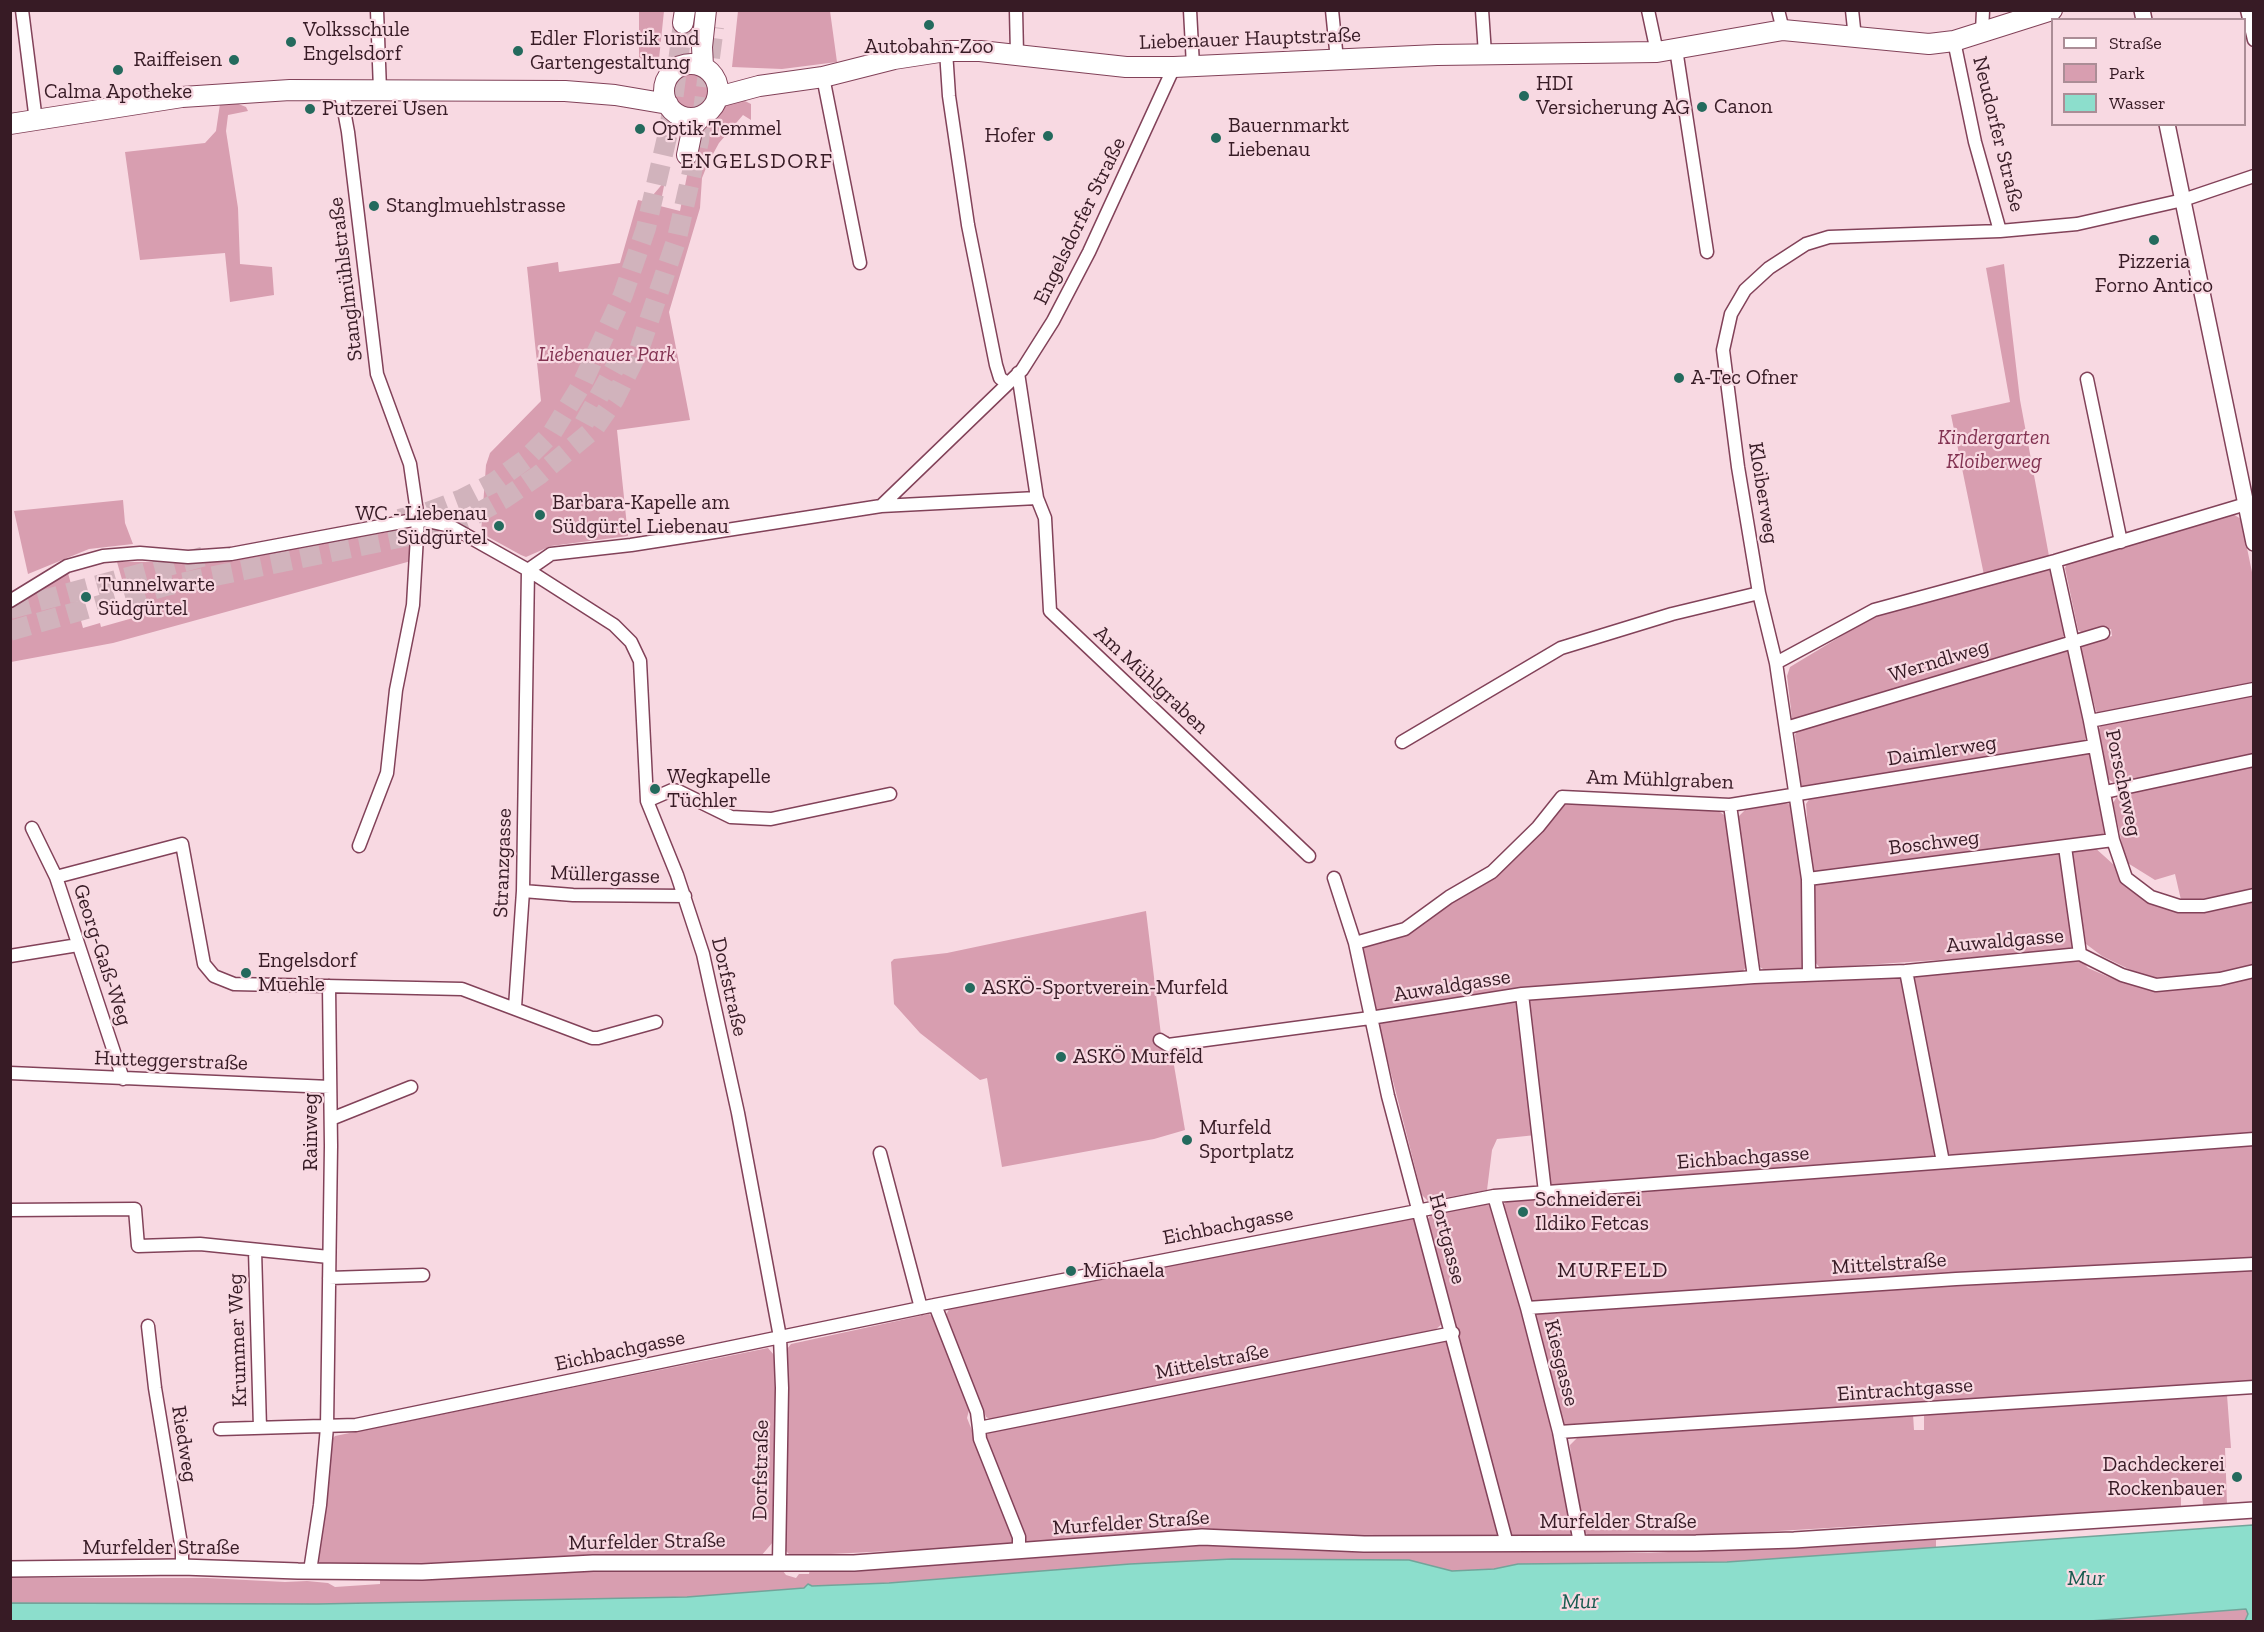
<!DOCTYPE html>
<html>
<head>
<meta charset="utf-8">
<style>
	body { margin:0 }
	#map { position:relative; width:2264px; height:1632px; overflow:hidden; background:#f8d9e2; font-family:"Zilla Slab",serif }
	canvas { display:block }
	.frame { position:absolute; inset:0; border:12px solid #371b25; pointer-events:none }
	.legend { position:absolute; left:2051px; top:18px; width:195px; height:108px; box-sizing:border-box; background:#f8d9e2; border:2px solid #ab8d96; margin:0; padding:8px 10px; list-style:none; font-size:18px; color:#371b25 }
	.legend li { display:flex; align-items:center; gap:12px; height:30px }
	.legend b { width:30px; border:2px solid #ab8d96 }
</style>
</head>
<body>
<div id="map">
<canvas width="2264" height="1632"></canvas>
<div class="frame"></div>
<ul class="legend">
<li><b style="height:8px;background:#fff"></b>Straße</li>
<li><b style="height:16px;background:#d89eb0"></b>Park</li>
<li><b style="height:16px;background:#8cdecc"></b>Wasser</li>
</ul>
</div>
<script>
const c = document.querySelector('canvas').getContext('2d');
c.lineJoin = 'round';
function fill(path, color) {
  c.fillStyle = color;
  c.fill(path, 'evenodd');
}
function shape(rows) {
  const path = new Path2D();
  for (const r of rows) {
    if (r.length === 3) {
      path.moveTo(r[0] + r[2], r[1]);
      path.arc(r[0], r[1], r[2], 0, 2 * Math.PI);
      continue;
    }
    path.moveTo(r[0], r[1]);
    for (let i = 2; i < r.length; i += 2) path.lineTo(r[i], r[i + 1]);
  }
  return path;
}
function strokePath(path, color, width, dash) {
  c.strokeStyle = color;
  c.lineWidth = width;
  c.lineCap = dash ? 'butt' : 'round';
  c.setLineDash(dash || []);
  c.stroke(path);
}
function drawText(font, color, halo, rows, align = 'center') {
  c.font = font + ' "Zilla Slab",serif';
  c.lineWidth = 4.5;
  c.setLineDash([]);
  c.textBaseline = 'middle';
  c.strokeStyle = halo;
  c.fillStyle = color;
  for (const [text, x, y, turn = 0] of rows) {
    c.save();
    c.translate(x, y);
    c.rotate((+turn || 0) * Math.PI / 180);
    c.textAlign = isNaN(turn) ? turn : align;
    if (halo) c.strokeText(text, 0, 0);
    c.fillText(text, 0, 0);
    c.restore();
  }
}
fill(shape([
	[639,11,664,11,659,59,639,62],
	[738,11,830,11,837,62,782,69,732,67],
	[692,91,18],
	[739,98,751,104,751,120,743,115,719,143,708,163,702,178,700,208,669,312,690,420,617,430,628,536,551,546,526,557,521,555,481,533,486,465,490,453,541,401,527,267,558,262,559,272,620,263,638,200,647,202,665,181,660,206,680,211,695,135,728,103],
	[236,103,246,107,248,111,228,115,226,131,238,208,240,264,272,267,274,295,230,302,225,253,140,260,125,152,205,143,216,131,220,104],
	[2004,264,2020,400,2049,556,1984,575,1951,415,2010,402,1986,268],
	[123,500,125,523,133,544,89,549,28,574,14,511],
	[2233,514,2241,519,2253,577,2253,684,2100,715,2096,711,2079,647,2112,636,2111,629,2084,634,2078,630,2065,568,2068,562],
	[405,529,417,532,411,561,113,643,11,662,10,609,53,579,68,573,83,628,100,623,101,627,133,618,117,562,218,562],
	[2043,567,2053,573,2065,633,2063,638,1795,721,1792,718,1787,676,1790,667,1876,615],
	[2063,647,2069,650,2086,738,2081,746,1807,790,1801,785,1795,735,1798,729],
	[2253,692,2253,754,2116,784,2108,779,2098,731,2102,723],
	[2086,752,2093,757,2108,830,2101,839,1817,873,1811,870,1806,804,1810,798],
	[2253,765,2253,890,2218,898,2181,900,2175,874,2155,880,2126,862,2113,803,2118,795],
	[1570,800,1716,809,1728,818,1749,964,1740,974,1375,1014,1360,952,1363,946,1445,905,1496,874,1527,846,1562,805],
	[1783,803,1793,805,1802,883,1805,962,1802,969,1766,971,1760,967,1738,817,1745,810],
	[2093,846,2114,865,2126,886,2149,903,2172,911,2202,913,2253,902,2253,965,2212,975,2147,978,2102,956,2086,944,2071,856,2074,849],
	[2055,852,2062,857,2076,945,2071,951,1820,968,1815,962,1813,886,1817,881],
	[1146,911,1161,1035,1169,1036,1185,1130,1154,1139,1002,1167,987,1078,980,1080,920,1033,894,1004,891,962,894,959,947,953],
	[2081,960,2088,968,2118,981,2155,989,2253,975,2253,1135,1952,1156,1948,1153,1912,979,1915,972],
	[1896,974,1902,980,1936,1153,1932,1157,1551,1185,1548,1181,1526,1005,1529,1000],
	[1517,1001,1536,1135,1497,1139,1492,1150,1487,1190,1428,1201,1422,1195,1379,1026,1382,1021],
	[2253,1146,2253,1259,1531,1304,1503,1205,1507,1201],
	[1484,1203,1491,1206,1538,1372,1573,1529,1568,1539,1514,1538,1508,1531,1428,1219,1432,1213],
	[1410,1217,1416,1221,1442,1324,1435,1330,1347,1350,992,1420,986,1417,946,1315,949,1309],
	[2253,1269,2253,1383,1564,1427,1559,1423,1533,1318,1536,1313,1978,1282],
	[929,1314,935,1319,970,1406,967,1418,1015,1538,1010,1545,791,1556,785,1550,787,1349,791,1344],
	[1446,1337,1497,1534,1496,1539,1026,1544,985,1438,988,1433],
	[768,1348,774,1355,776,1431,773,1542,761,1556,317,1566,332,1439,335,1436],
	[2227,1395,2231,1448,2225,1448,2227,1504,2203,1506,2202,1489,2181,1484,2181,1507,1660,1538,1589,1536,1582,1530,1573,1491,1570,1445,1579,1436,1913,1414,1914,1430,1924,1430,1924,1414],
	[1941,1538,1936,1540,1936,1548,1727,1562,1518,1564,1494,1569,1452,1571,1409,1560,1232,1559,1130,1564,889,1583,811,1586,808,1584,804,1588,687,1597,317,1604,10,1603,10,1578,207,1578,285,1582,307,1581,328,1583,335,1587,380,1584,380,1578,607,1566,780,1567,786,1575,796,1578,799,1574,809,1574,810,1568,1199,1544,1649,1553],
	[2246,1609,2248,1614,2245,1622,2077,1622]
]), '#d89eb0');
const water = shape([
	[2253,1525,2253,1622,2245,1621,2248,1614,2246,1609,2077,1622,10,1621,11,1603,317,1604,687,1597,804,1588,808,1584,812,1586,889,1583,1130,1564,1232,1559,1409,1560,1452,1571,1494,1569,1518,1564,1727,1562,2253,1525]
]);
fill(water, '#8cdecc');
strokePath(water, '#72a49a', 1.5);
strokePath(shape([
	[584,423,618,362],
	[399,519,425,513,462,499,493,483,526,459,552,433,582,384,623,295,646,228,670,124,683,23],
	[10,609,205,556],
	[10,631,166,586,433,531,469,518,505,498,539,475,594,429,614,400,639,350,677,238,699,141,714,27]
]), '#d1b3bc', 20, [20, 10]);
const minor = shape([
	[22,10,36,121],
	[377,10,380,90],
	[1016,10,1017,54],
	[1190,10,1193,66],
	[1332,10,1337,60],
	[1482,10,1485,54],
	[1648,10,1657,52],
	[1778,10,1783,30],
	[1852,10,1855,38],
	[2247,10,2254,40],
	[1982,32,1983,10],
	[1954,41,1975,142,2000,231],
	[1676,49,1707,252],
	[946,51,949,96,968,225,996,365,1000,378,1007,383],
	[823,77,860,263],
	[340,89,348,132,377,374,410,464,418,519,413,605,396,690,387,773,359,846],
	[1018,373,1037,498,1045,518,1050,611,1309,856],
	[2087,379,2121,542],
	[881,506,1037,498],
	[2055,561,2090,721,2113,840,2126,878,2151,897,2179,906,2204,906,2254,895],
	[528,570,551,554,631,545,881,506,1022,370,1053,321,1089,252,1174,67],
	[10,601,67,566,103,556,140,553,188,557,231,554,418,519,450,526,528,570,614,625,631,642,640,661,647,801,677,875,703,954,738,1113,780,1337,782,1388,779,1562],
	[1776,663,1874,610,2055,561,2246,504],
	[2090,721,2254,689],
	[1786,728,2103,633],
	[1402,742,1561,648,1672,614,1759,593],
	[2105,792,2254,760],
	[647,801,672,790,678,791,731,817,771,819,890,794],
	[1730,805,1754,977],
	[32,828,56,877,123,1079],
	[2065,847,2080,954],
	[56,877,182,844,204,964,214,976,234,984,462,989,592,1038,598,1038,656,1022],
	[1334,878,1355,943,1405,929,1449,897,1492,872,1538,827,1562,797,1730,805,2094,746],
	[1808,879,2113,840],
	[523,891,573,895,685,896],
	[1355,943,1388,1096,1507,1544],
	[10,956,78,945],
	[1906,971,1943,1162],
	[1809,975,1808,879,1776,663,1759,593,1738,467,1723,350,1731,314,1745,290,1769,268,1806,244,1829,237,2000,231,2077,224,2183,200,2254,176],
	[1522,994,1545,1192],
	[515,1007,523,891,528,570],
	[1160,1040,1168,1045,1370,1018,1522,994,1754,977,1906,971,2080,954,2122,975,2156,985,2220,979,2254,971],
	[10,1073,330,1087],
	[331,1119,411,1087],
	[880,1153,921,1308],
	[1494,1196,1527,1308,1559,1432,1580,1543],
	[10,1210,135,1209,138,1246,200,1244,329,1257],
	[255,1250,260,1428],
	[329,1278,423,1275],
	[935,1305,977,1412,979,1428],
	[1527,1308,1956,1279,2254,1264],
	[148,1326,155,1388,182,1550,182,1567],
	[220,1429,356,1425,935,1305,1494,1196,2254,1139],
	[1559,1432,2254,1387],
	[1019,1551,1019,1537,980,1439,979,1428,1453,1333],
	[310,1571,320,1505,327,1427,331,1146,329,986]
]);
const tertiary = shape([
	[2142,10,2144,20],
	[2167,124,2254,543],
	[10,1569,182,1567,298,1571,422,1572,593,1563,854,1563,1202,1537,1364,1544,1696,1543,1794,1540,2254,1510]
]);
const primary = shape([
	[683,23,685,10],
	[691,91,27],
	[703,66,702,47,706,10],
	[718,97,759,86,823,77,894,59,946,51,980,51,1126,67,1174,67,1437,55,1657,52,1783,30,1929,44,1954,41,2052,10],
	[10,124,182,97,290,90,565,91,615,95,668,104],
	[687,155,693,126,701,117]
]);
strokePath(minor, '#824259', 15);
strokePath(tertiary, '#824259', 18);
strokePath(primary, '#824259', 22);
strokePath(minor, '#fff', 12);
strokePath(tertiary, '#fff', 15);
strokePath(primary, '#fff', 20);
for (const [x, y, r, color] of [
	[929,25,6,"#246a5d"],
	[291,42,6,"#246a5d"],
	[518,51,6,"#246a5d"],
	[234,60,6,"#246a5d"],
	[118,70,6,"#246a5d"],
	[1524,96,6,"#246a5d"],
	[1702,107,6,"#246a5d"],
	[310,109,6,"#246a5d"],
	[640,129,6,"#246a5d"],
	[1048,136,6,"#246a5d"],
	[1216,138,6,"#246a5d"],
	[374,206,6,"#246a5d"],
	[2154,240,6,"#246a5d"],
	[1679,378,6,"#246a5d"],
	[540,515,6,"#246a5d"],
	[499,526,6,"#246a5d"],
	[86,597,6,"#246a5d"],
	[655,789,6,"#246a5d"],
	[246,973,6,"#246a5d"],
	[970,988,6,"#246a5d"],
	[1061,1057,6,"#246a5d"],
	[1187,1140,6,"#246a5d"],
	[1523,1212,6,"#246a5d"],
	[1071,1271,6,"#246a5d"],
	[2237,1477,6,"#246a5d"]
]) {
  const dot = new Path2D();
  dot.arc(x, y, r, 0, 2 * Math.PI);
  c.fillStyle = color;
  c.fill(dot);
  strokePath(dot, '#f8d9e2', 2);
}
drawText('21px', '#371b25', '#f8d9e2', [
	["Volksschule",303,30],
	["Engelsdorf",303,54],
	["Edler Floristik und",530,39],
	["Gartengestaltung",530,63],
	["Autobahn-Zoo",929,47,"center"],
	["Raiffeisen",222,60,"right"],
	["HDI",1536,84],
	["Versicherung AG",1536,108],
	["Calma Apotheke",118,92,"center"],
	["Canon",1714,107],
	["Putzerei Usen",322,109],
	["Bauernmarkt",1228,126],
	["Liebenau",1228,150],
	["Optik Temmel",652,129],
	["Hofer",1036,136,"right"],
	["Stanglmuehlstrasse",386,206],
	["Pizzeria",2154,262,"center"],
	["Forno Antico",2154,286,"center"],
	["A-Tec Ofner",1691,378],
	["Barbara-Kapelle am",552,503],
	["Südgürtel Liebenau",552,527],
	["WC - Liebenau",487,514,"right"],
	["Südgürtel",487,538,"right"],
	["Tunnelwarte",98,585],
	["Südgürtel",98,609],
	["Wegkapelle",667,777],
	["Tüchler",667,801],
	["Engelsdorf",258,961],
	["Muehle",258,985],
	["ASKÖ-Sportverein-Murfeld",982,988],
	["ASKÖ Murfeld",1073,1057],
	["Murfeld",1199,1128],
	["Sportplatz",1199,1152],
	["Schneiderei",1535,1200],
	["Ildiko Fetcas",1535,1224],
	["Michaela",1083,1271],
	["Dachdeckerei",2225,1465,"right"],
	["Rockenbauer",2225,1489,"right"]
], 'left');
drawText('21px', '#371b25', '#f8d9e2', [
	["Liebenauer Hauptstraße",1250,39,-2],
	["Neudorfer Straße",1998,134,76],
	["Engelsdorfer Straße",1080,221,-64],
	["Stanglmühlstraße",346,279,-97],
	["Kloiberweg",1763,493,81],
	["Werndlweg",1939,661,-17],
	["Am Mühlgraben",1151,680,43],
	["Daimlerweg",1942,751,-9],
	["Am Mühlgraben",1660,780,2],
	["Porscheweg",2123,783,78],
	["Boschweg",1934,843,-7],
	["Stranzgasse",503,863,-88],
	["Müllergasse",605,875,2],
	["Auwaldgasse",2005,941,-5],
	["Georg-Gaß-Weg",102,955,72],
	["Auwaldgasse",1452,986,-9],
	["Dorfstraße",729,987,77],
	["Hutteggerstraße",171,1061,2],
	["Rainweg",311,1132,-90],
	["Eichbachgasse",1743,1158,-4],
	["Eichbachgasse",1228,1226,-11],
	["Hortgasse",1447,1239,75],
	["Mittelstraße",1889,1264,-4],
	["Krummer Weg",238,1340,-92],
	["Eichbachgasse",620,1351,-12],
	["Mittelstraße",1212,1362,-11],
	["Kiesgasse",1561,1363,76],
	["Eintrachtgasse",1905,1390,-4],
	["Riedweg",184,1444,81],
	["Dorfstraße",761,1470,-89],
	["Murfelder Straße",1618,1522],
	["Murfelder Straße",1131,1523,-4],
	["Murfelder Straße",647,1542,-1],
	["Murfelder Straße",161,1548]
]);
drawText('italic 21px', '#823251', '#f8d9e2', [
	["Liebenauer Park",607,355],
	["Kindergarten",1994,438],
	["Kloiberweg",1994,462]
]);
c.letterSpacing = '1.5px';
drawText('22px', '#371b25', '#f8d9e2', [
	["ENGELSDORF",757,162],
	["MURFELD",1613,1271]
]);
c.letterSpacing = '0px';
drawText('italic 22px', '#185b4f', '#f8d9e2', [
	["Mur",2086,1579],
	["Mur",1580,1602,-1]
]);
</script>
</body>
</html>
